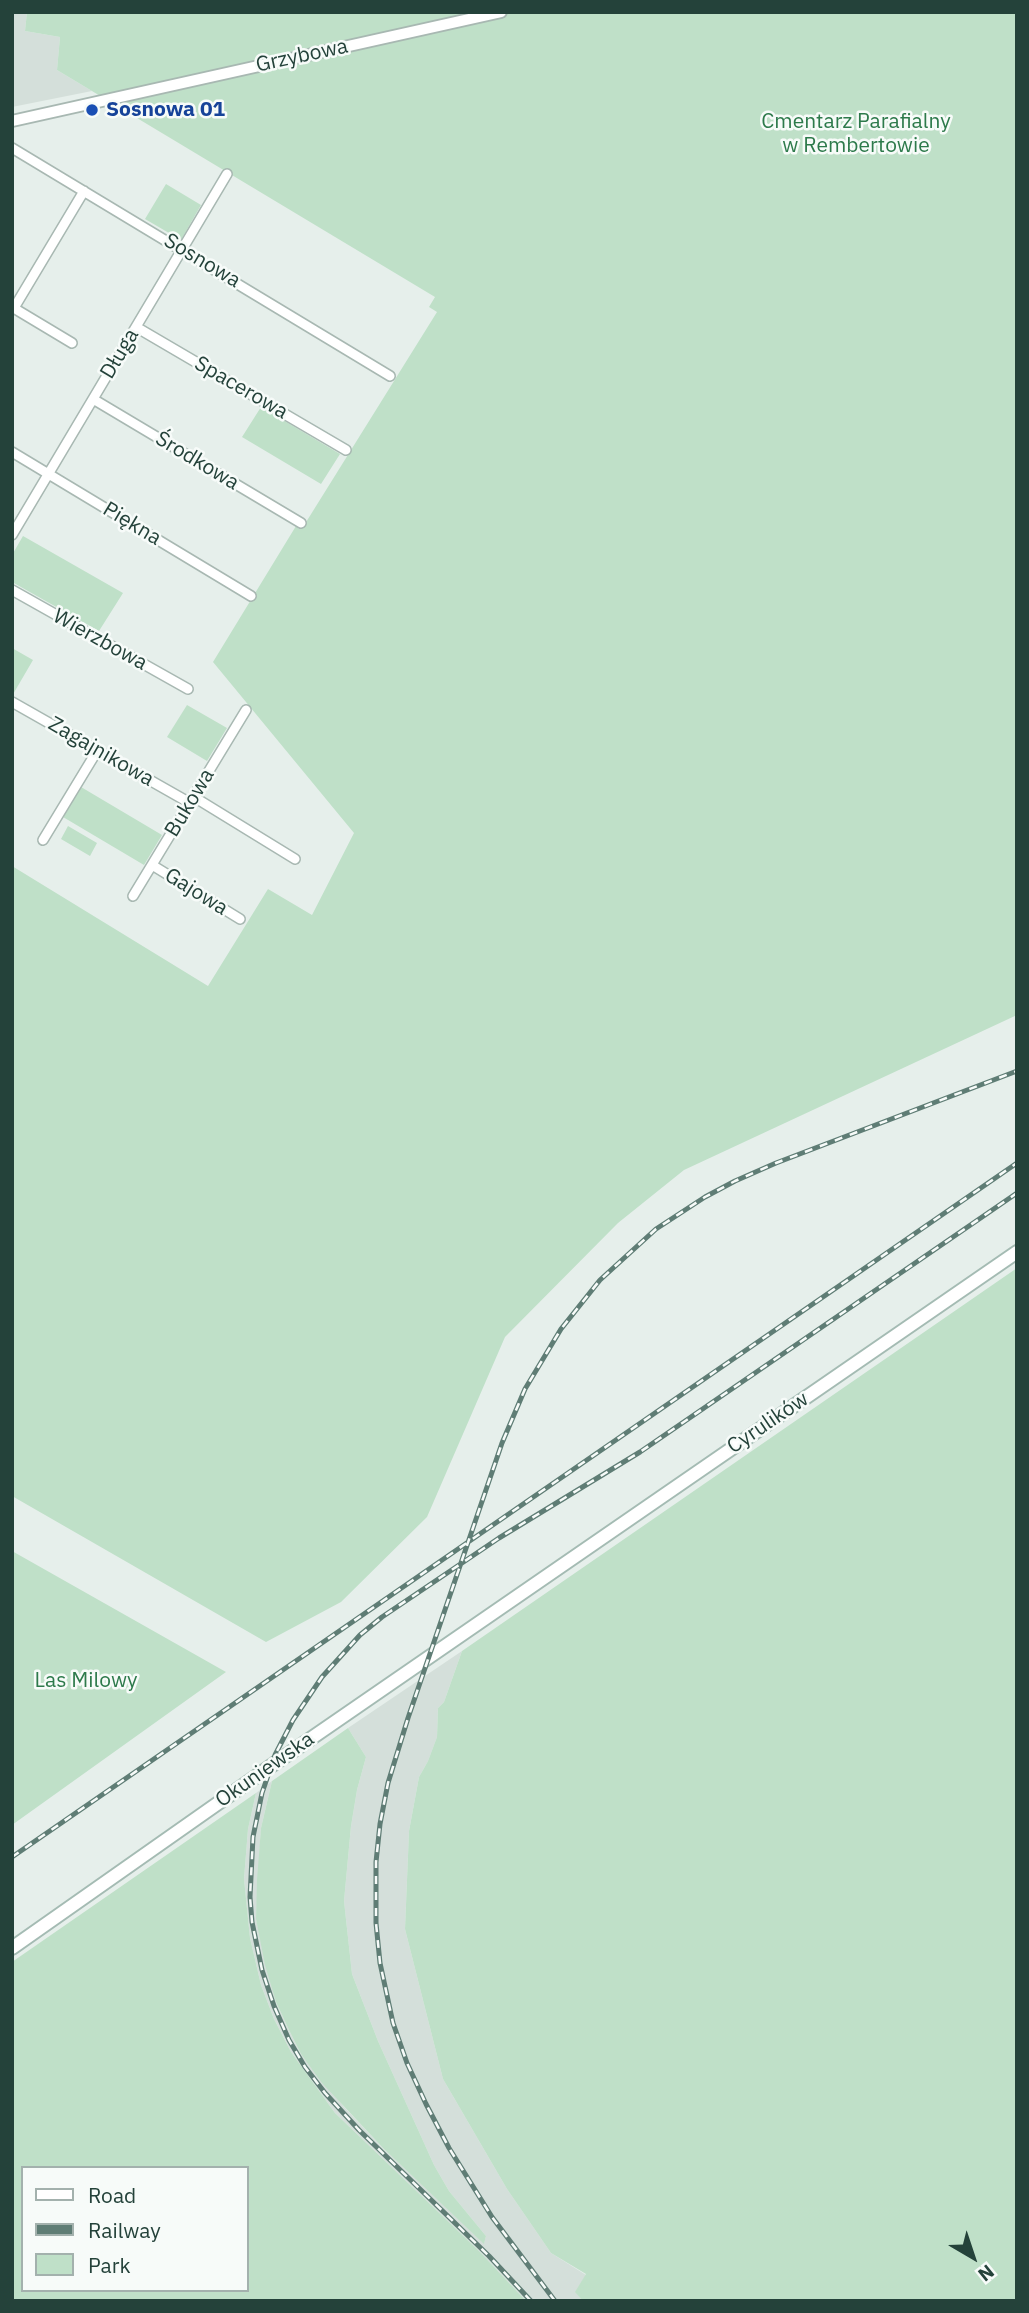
<!DOCTYPE html>
<html>
<head>
<meta charset="utf-8">
<style>
	body { margin:0 }
	#map { position:relative; width:1029px; height:2313px; overflow:hidden; background:#e6efeb; font-family:"IBM Plex Sans",sans-serif }
	canvas { display:block }
	.frame { position:absolute; inset:0; border:14px solid #24423a; pointer-events:none }
	.legend { position:absolute; left:21px; top:2166px; width:228px; height:126px; box-sizing:border-box; background:#f7fbf9; border:2px solid #a3b1ad; margin:0; padding:9px 12px; list-style:none; font-size:21px; color:#24423a }
	.legend li { display:flex; align-items:center; gap:14px; height:35px }
	.legend b { width:35px; border:2px solid #a3b1ad }
	.north { position:absolute; left:938px; top:2222px; width:70px; height:70px; -webkit-text-stroke:5px #f7fbf9; paint-order:stroke; rotate:141deg; font-size:19px; font-weight:700; line-height:28px; text-align:center; color:#24423a }
	.north::after { content:''; display:block; margin:auto; width:24px; height:32px; background:#24423a; clip-path:polygon(50% 0,100% 100%,50% 72%,0 100%) }
</style>
</head>
<body>
<div id="map">
<canvas width="1029" height="2313"></canvas>
<div class="frame"></div>
<ul class="legend">
<li><b style="height:9px;background:#fff"></b>Road</li>
<li><b style="height:9px;background:#5f7d75"></b>Railway</li>
<li><b style="height:19px;background:#bfe0c8"></b>Park</li>
</ul>
<div class="north">N</div>
</div>
<script>
const c = document.querySelector('canvas').getContext('2d');
c.lineJoin = 'round';
function fill(path, color) {
  c.fillStyle = color;
  c.fill(path, 'evenodd');
}
function shape(rows) {
  const path = new Path2D();
  for (const r of rows) {
    path.moveTo(r[0], r[1]);
    for (let i = 2; i < r.length; i += 2) path.lineTo(r[i], r[i + 1]);
  }
  return path;
}
function strokePath(path, color, width, dash) {
  c.strokeStyle = color;
  c.lineWidth = width;
  c.lineCap = dash ? 'butt' : 'round';
  c.setLineDash(dash || []);
  c.stroke(path);
}
function drawText(font, color, halo, rows, align = 'center') {
  c.font = font + ' "IBM Plex Sans",sans-serif';
  c.lineWidth = 5;
  c.setLineDash([]);
  c.textBaseline = 'middle';
  c.strokeStyle = halo;
  c.fillStyle = color;
  for (const [text, x, y, turn = 0] of rows) {
    c.save();
    c.translate(x, y);
    c.rotate((+turn || 0) * Math.PI / 180);
    c.textAlign = isNaN(turn) ? turn : align;
    if (halo) c.strokeText(text, 0, 0);
    c.fillText(text, 0, 0);
    c.restore();
  }
}
fill(shape([
	[12,12,27,12,25,31,60,37,57,70,92,91,12,107],
	[462,1651,444,1702,438,1708,437,1737,428,1761,419,1777,409,1831,405,1929,443,2079,507,2189,551,2253,586,2275,576,2292,583,2301,526,2301,480,2252,335,2113,291,2052,274,2019,261,1985,250,1938,244,1879,248,1829,256,1793,272,1781,261,1828,256,1919,276,2002,289,2030,301,2054,345,2108,384,2149,484,2243,486,2236,449,2191,434,2165,378,2041,352,1974,344,1901,351,1826,357,1790,366,1757,348,1728]
]), '#d4dfda');
fill(shape([
	[27,12,1017,12,1017,1015,684,1170,618,1223,505,1337,427,1517,341,1602,266,1642,12,1496,12,866,208,986,268,889,312,915,354,833,213,662,296,526,299,529,303,527,437,312,429,307,435,297,57,70,60,37,25,31],
	[166,184,201,205,181,240,145,219],
	[261,407,340,454,321,484,242,437],
	[23,536,123,593,99,631,12,582,12,555],
	[12,648,33,660,12,696],
	[187,705,227,728,207,761,167,737],
	[81,787,162,835,144,865,63,817],
	[68,826,97,843,90,856,61,839],
	[1017,1268,1017,2301,583,2301,575,2292,586,2274,551,2253,507,2189,443,2079,405,1929,409,1831,419,1777,428,1761,437,1737,438,1708,444,1702,462,1651],
	[12,1551,226,1672,12,1825],
	[348,1728,366,1757,357,1790,351,1826,344,1901,352,1974,378,2041,434,2165,449,2191,486,2236,484,2244,384,2149,322,2083,301,2054,289,2030,276,2002,265,1965,256,1919,257,1880,261,1828,272,1781],
	[256,1793,248,1829,244,1879,250,1938,261,1985,274,2019,291,2052,335,2113,480,2252,526,2301,12,2301,12,1962],
	[23,2168,247,2168,247,2290,23,2290]
]), '#bfe0c8');
const minor = shape([
	[12,148,390,376],
	[12,307,72,343],
	[14,308,84,191],
	[136,327,346,450],
	[93,399,301,523],
	[12,452,251,596],
	[12,535,227,174],
	[12,590,188,689],
	[12,702,190,803],
	[194,797,295,859],
	[43,840,97,751],
	[152,865,240,919],
	[133,896,246,710]
]);
const tertiary = shape([
	[12,121,501,12]
]);
const secondary = shape([
	[12,1948,271,1766,1017,1252]
]);
strokePath(minor, '#a8b8b2', 12);
strokePath(tertiary, '#a8b8b2', 14);
strokePath(secondary, '#a4bbb3', 16);
strokePath(minor, '#fff', 9);
strokePath(tertiary, '#fff', 10);
strokePath(secondary, '#fff', 12);
const rail = shape([
	[12,1857,1017,1163],
	[531,2301,489,2256,359,2130,325,2093,305,2067,289,2040,274,2006,262,1970,252,1922,250,1897,253,1837,262,1793,275,1755,293,1720,322,1677,360,1635,382,1617,499,1538,640,1452,1017,1193],
	[555,2301,492,2217,449,2148,426,2104,407,2063,393,2023,380,1963,376,1923,376,1862,380,1824,388,1783,408,1718,502,1443,525,1389,561,1329,600,1280,656,1229,705,1197,735,1181,776,1163,1017,1071]
]);
strokePath(rail, '#5f7d75', 5);
strokePath(rail, '#f7fbf9', 2.5, [8]);
for (const [x, y, r, color] of [
	[92,110,7,"#1a4fb4"]
]) {
  const dot = new Path2D();
  dot.arc(x, y, r, 0, 2 * Math.PI);
  c.fillStyle = color;
  c.fill(dot);
  strokePath(dot, '#f7fbf9', 2.5);
}
drawText('21px', '#24423a', '#f7fbf9', [
	["Grzybowa",302,56,-12],
	["Sosnowa",202,261,31],
	["Długa",120,354,-59],
	["Spacerowa",241,388,30],
	["Środkowa",197,461,31],
	["Piękna",132,524,31],
	["Wierzbowa",100,640,29],
	["Zagajnikowa",101,752,30],
	["Bukowa",190,803,-59],
	["Gajowa",196,892,32],
	["Cyrulików",768,1423,-34],
	["Okuniewska",265,1770,-35]
]);
drawText('bold 21px', '#164399', '#f7fbf9', [
	["Sosnowa 01",106,110]
], 'left');
drawText('21px', '#2d7a4b', '#f7fbf9', [
	["Cmentarz Parafialny",856,122],
	["w Rembertowie",856,146],
	["Las Milowy",86,1681]
]);
</script>
</body>
</html>
